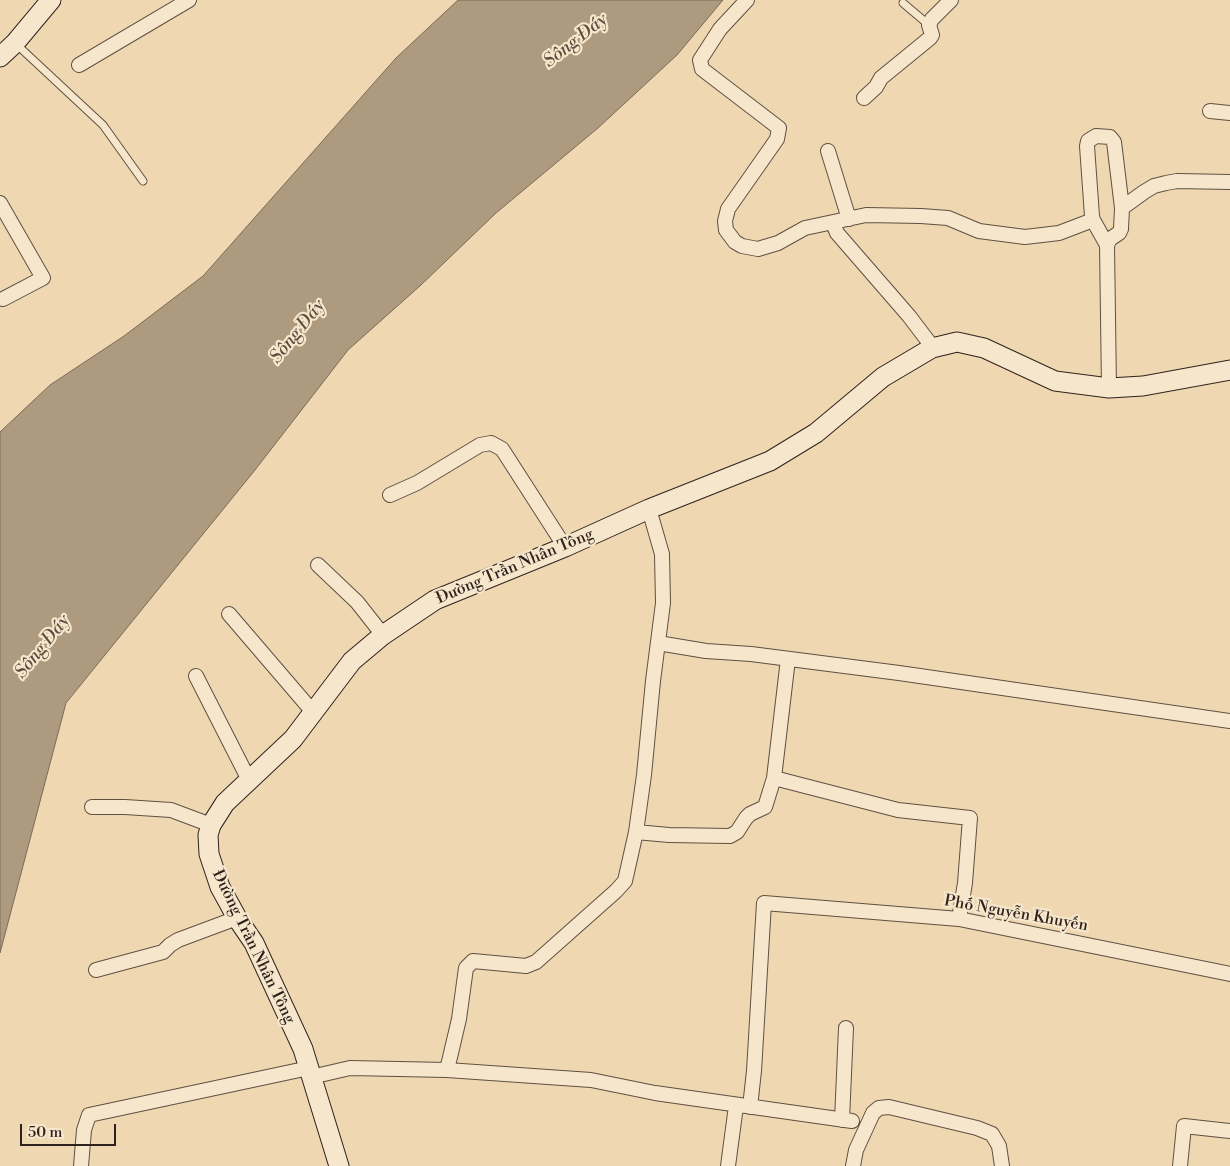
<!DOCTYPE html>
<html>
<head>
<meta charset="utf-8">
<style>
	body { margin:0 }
	#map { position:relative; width:1230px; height:1166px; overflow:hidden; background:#efd8b1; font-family:"Libre Bodoni",serif }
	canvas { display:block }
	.scale { position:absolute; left:20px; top:1124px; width:96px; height:22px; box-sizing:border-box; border:2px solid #2f221d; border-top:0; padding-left:6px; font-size:15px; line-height:18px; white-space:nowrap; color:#2f221d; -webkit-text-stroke:4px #f5e6cc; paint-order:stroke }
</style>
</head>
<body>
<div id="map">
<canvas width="1230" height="1166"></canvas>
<div class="scale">50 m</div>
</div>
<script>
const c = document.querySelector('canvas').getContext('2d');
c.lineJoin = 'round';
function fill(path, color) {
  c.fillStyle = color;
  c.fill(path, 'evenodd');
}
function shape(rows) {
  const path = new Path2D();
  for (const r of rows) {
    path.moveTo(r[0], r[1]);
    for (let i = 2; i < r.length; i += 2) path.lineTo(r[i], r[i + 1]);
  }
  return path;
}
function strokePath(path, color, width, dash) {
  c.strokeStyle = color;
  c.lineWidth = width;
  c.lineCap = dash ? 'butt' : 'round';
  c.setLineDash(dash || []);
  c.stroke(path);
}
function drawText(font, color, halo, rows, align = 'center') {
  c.font = font + ' "Libre Bodoni",serif';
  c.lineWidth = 4.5;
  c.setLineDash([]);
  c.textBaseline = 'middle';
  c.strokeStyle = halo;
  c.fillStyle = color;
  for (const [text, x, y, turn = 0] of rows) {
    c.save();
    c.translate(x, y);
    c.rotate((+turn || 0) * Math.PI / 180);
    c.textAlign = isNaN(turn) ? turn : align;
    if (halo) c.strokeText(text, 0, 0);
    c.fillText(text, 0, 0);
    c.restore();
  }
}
const water = shape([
	[458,0,723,0,677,55,598,128,496,213,421,285,348,350,255,470,66,703,0,953,0,432,50,385,124,336,203,276,396,58,458,0]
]);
fill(water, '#ae9a7f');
strokePath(water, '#7b6a58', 1);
const lane = shape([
	[903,3,929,25],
	[15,43,103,125,143,181]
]);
const street = shape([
	[747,0,720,29,700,60,702,69,779,128,777,139,728,209,725,221,726,230,735,242,742,246,758,249,778,243,805,228,866,215,921,216,948,218,979,231,1025,237,1059,233,1093,220],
	[79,65,189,0],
	[864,98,876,87,881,78,930,38,932,35,929,25,932,19,951,0],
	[1210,111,1230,113],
	[828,151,849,219],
	[0,203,43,278,3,299],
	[1122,208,1144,192,1154,186,1166,183,1177,181,1230,182],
	[833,223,837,233,909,316,928,341,932,348],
	[1107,245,1093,220,1092,216,1087,146,1088,141,1096,136,1110,137,1114,142,1122,208,1121,229,1119,233,1110,239,1107,245,1109,388],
	[390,495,417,483,480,445,491,443,502,449,565,547],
	[318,565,357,602,383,635],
	[229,614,313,712],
	[658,643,706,651,751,654,899,673,1230,721],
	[788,659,774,778,898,810,970,818,965,883,959,919],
	[196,676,249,780],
	[92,807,125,807,171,810,211,825],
	[636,832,669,835,730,836,737,832,746,818,750,814,765,807,774,778],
	[96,970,163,952,170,945,178,940,237,918],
	[447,1070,459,1019,466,968,473,961,526,966,536,962,616,891,625,881,636,832,644,775,653,681,663,603,662,554,649,509],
	[311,1077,350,1068,447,1070,591,1080,655,1093,852,1121],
	[750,1107,754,1071,764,903,959,919,1230,974],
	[842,1120,846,1028],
	[81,1166,84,1130,89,1115,309,1068],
	[728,1166,736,1106],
	[853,1166,856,1150,873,1113,879,1108,889,1107,977,1128,992,1134,999,1146,1002,1166],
	[1180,1166,1184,1126,1230,1131]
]);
const secondary = shape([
	[0,57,15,43,51,0],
	[339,1166,303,1049,254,943,237,918,220,887,209,854,208,835,211,825,225,803,293,739,352,661,383,635,435,600,565,547,649,509,770,461,816,433,883,377,932,348,957,342,984,348,1055,381,1109,388,1143,386,1230,370]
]);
strokePath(lane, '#5f5042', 9);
strokePath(street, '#5f5042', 16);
strokePath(secondary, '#2f221d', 21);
strokePath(lane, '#f5e6cc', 7);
strokePath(street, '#f5e6cc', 14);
strokePath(secondary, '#f5e6cc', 19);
drawText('16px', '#2f221d', '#f5e6cc', [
	["Đường Trần Nhân Tông",515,567,-23],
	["Phố Nguyễn Khuyến",1016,914,10],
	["Đường Trần Nhân Tông",253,947,64]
]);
drawText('italic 18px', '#5b4c3f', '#f5e6cc', [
	["Sông Đáy",576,41,-38],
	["Sông Đáy",298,332,-51],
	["Sông Đáy",43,647,-51]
]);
</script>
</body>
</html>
